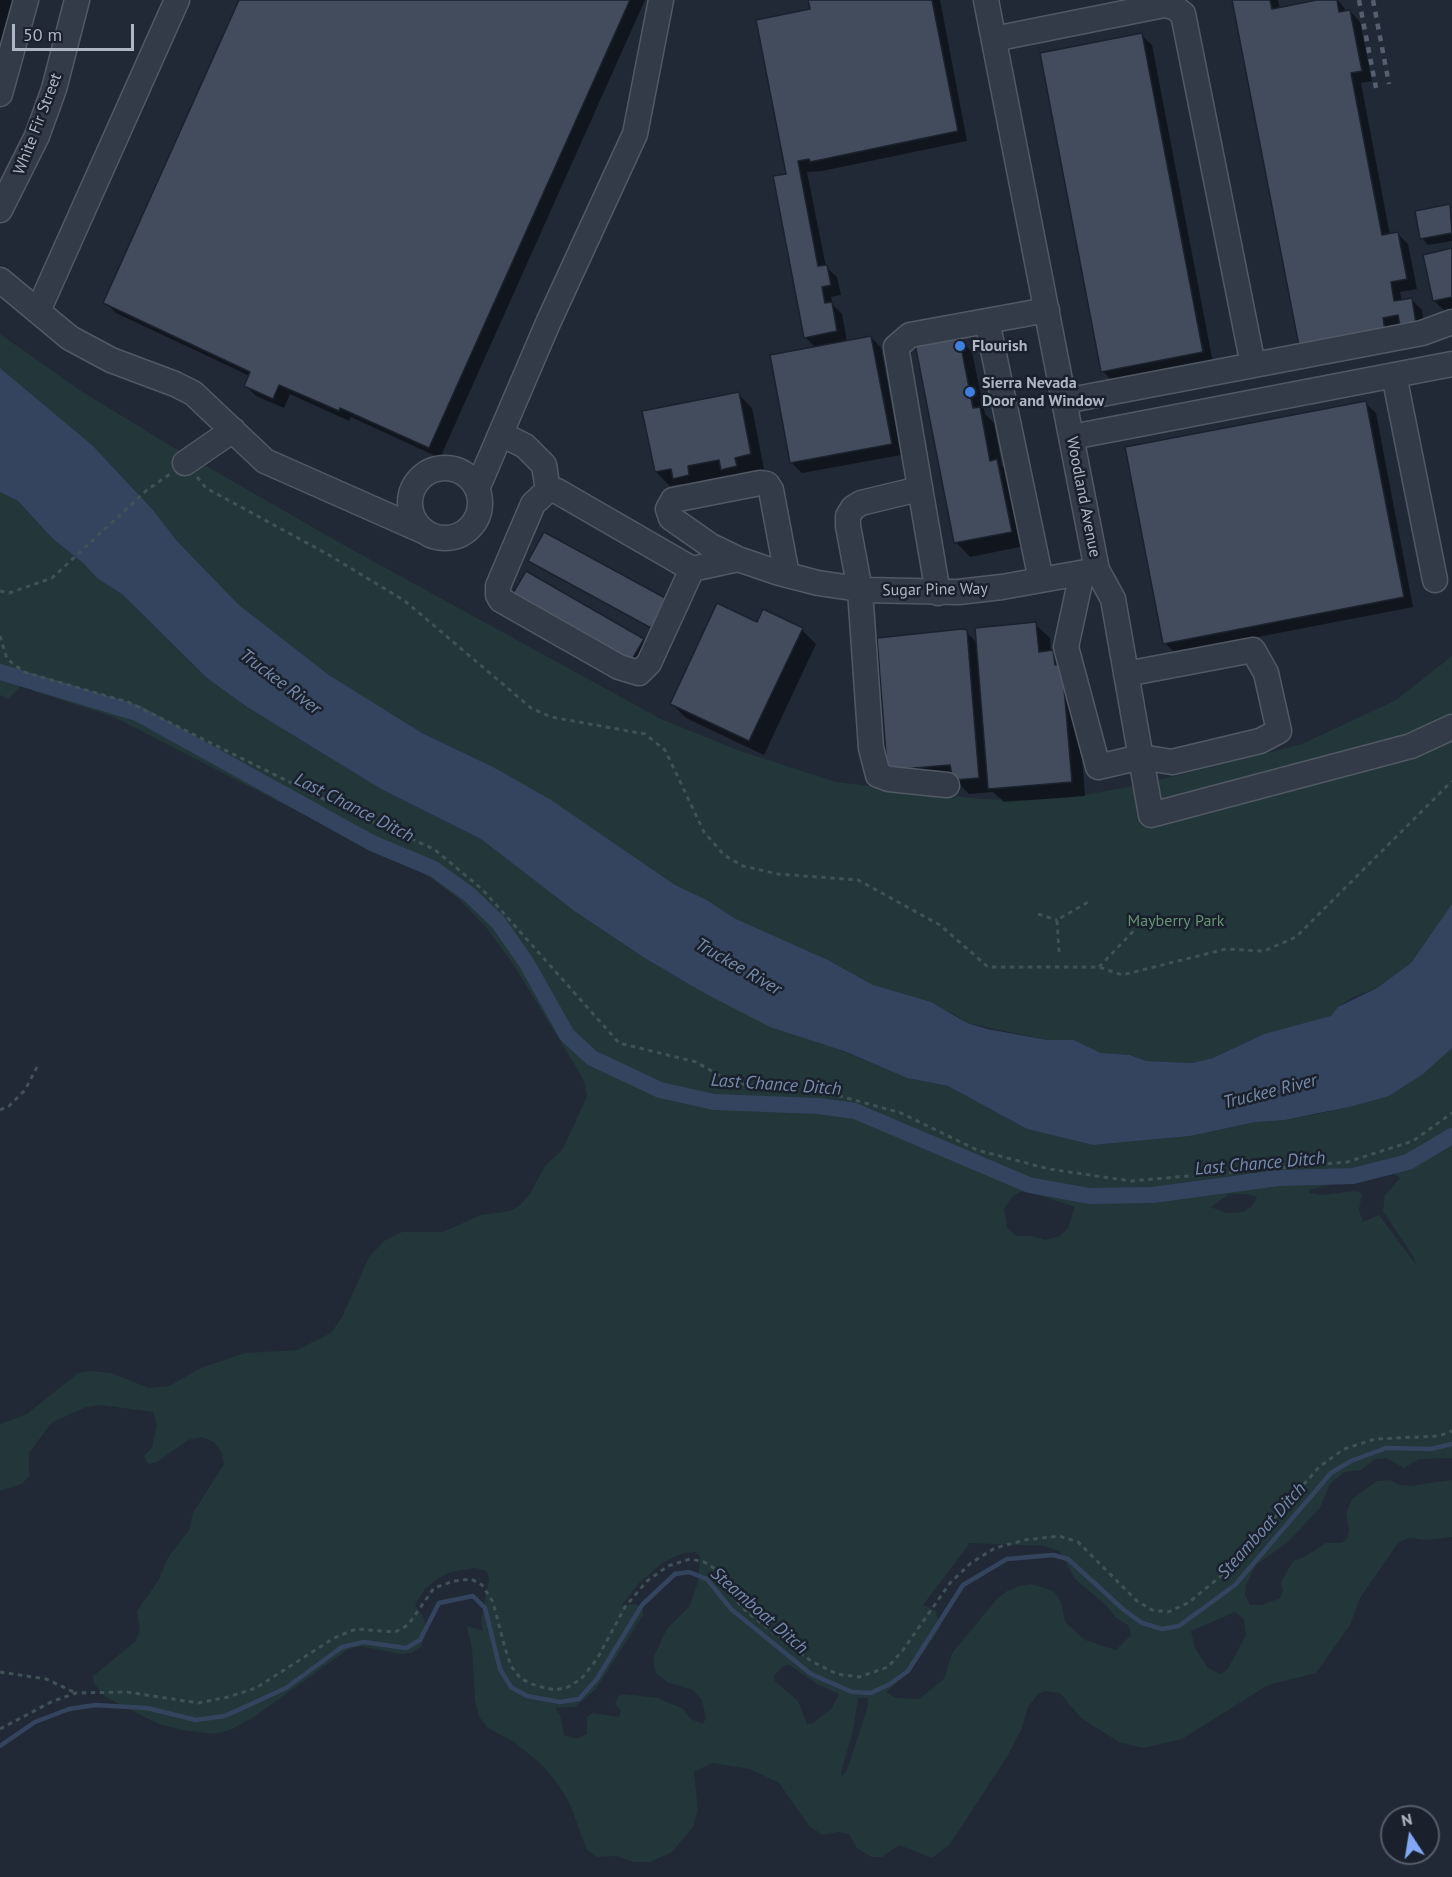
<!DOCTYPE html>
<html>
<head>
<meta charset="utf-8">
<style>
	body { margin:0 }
	#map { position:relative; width:1452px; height:1877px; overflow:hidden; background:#212937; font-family:"PT Sans",sans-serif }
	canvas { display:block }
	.north { position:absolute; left:1380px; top:1805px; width:60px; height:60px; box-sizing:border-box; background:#1a202c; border:2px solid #555c69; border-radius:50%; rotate:348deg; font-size:16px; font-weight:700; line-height:24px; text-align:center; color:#aeb6c4 }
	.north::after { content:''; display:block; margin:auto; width:21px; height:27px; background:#82a8f5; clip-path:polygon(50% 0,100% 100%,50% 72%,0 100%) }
	.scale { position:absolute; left:12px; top:24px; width:122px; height:27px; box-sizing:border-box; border:3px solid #aeb6c4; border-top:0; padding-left:8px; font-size:18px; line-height:21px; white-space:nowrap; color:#aeb6c4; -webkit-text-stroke:4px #1a202c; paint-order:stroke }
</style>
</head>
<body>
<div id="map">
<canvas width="1452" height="1877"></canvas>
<div class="north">N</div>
<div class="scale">50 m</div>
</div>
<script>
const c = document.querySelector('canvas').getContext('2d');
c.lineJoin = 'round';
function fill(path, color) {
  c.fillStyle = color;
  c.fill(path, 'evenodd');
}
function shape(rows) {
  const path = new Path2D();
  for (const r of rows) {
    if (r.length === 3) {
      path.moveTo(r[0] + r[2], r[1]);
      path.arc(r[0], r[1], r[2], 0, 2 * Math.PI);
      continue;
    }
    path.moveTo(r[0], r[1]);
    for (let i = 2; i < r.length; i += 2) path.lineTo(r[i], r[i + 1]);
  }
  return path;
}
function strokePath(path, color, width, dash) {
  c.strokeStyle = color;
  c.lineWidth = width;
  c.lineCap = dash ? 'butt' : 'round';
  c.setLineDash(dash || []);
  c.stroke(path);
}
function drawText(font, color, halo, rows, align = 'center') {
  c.font = font + ' "PT Sans",sans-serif';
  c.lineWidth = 5;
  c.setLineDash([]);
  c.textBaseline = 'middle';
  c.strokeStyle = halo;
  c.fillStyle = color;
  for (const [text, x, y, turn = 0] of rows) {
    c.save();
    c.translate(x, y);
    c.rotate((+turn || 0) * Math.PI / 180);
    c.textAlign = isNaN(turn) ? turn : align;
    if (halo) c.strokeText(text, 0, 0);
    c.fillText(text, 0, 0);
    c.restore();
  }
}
fill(shape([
	[0,334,81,391,166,443,349,548,661,719,740,751,836,782,980,799,1031,800,1073,797,1139,785,1302,744,1396,700,1452,656,1452,904,1411,963,1377,988,1355,996,1338,1007,1332,1016,1320,1021,1264,1034,1213,1058,1192,1063,1146,1061,1130,1055,1101,1053,1074,1040,1047,1040,967,1023,954,1014,873,985,828,960,734,918,707,900,675,885,493,767,422,733,329,675,239,605,177,541,153,510,92,445,0,368],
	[0,492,18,501,53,539,83,563,97,578,123,595,207,678,247,707,381,789,481,839,573,910,643,957,704,993,907,1078,948,1086,1027,1129,1093,1145,1190,1136,1256,1122,1313,1115,1349,1107,1452,1048,1452,1458,1419,1459,1404,1468,1386,1458,1375,1459,1361,1470,1344,1472,1330,1484,1320,1508,1288,1542,1256,1565,1246,1585,1245,1595,1250,1605,1262,1605,1280,1598,1283,1590,1281,1582,1293,1561,1306,1556,1326,1543,1341,1543,1347,1539,1349,1530,1346,1513,1352,1499,1377,1481,1390,1480,1399,1485,1410,1486,1452,1480,1452,1537,1427,1540,1408,1538,1398,1543,1360,1598,1350,1625,1316,1673,1268,1685,1182,1739,1143,1748,1119,1742,1081,1718,1060,1693,1045,1691,1038,1694,1028,1707,1021,1730,1007,1757,950,1844,932,1858,899,1845,882,1857,872,1857,857,1848,849,1834,838,1832,823,1835,810,1827,779,1783,750,1769,712,1763,694,1772,698,1809,693,1827,672,1852,650,1862,634,1862,617,1856,597,1857,587,1850,569,1802,555,1780,541,1764,514,1742,488,1728,479,1717,475,1700,472,1649,467,1626,483,1631,481,1621,489,1580,487,1571,475,1568,451,1572,437,1579,425,1589,415,1605,424,1618,426,1632,421,1647,411,1653,401,1654,360,1646,347,1650,254,1717,230,1730,214,1734,182,1730,159,1724,105,1697,94,1683,93,1676,135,1642,140,1630,137,1611,158,1581,169,1556,189,1530,193,1513,224,1464,221,1451,214,1442,202,1437,188,1440,157,1462,148,1464,144,1456,152,1448,157,1424,153,1412,101,1405,87,1407,52,1422,29,1453,29,1476,22,1484,0,1491,0,1424,27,1414,78,1373,91,1371,111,1373,149,1388,169,1386,201,1368,245,1353,297,1350,331,1333,342,1317,369,1257,384,1241,402,1232,443,1232,481,1215,510,1211,519,1206,529,1195,545,1166,563,1149,587,1096,585,1084,579,1072,513,964,485,926,460,900,438,883,411,865,355,841,114,717,33,691,25,682,8,699,0,695],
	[1390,1171,1400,1178,1385,1195,1383,1211,1413,1256,1417,1266,1379,1215,1363,1222,1359,1210,1362,1194,1356,1191,1321,1195,1309,1193,1309,1190,1319,1187],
	[1024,1190,1075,1207,1068,1228,1060,1236,1045,1240,1032,1236,1017,1236,1007,1228,1004,1209,1013,1196],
	[1229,1194,1247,1194,1257,1197,1252,1206,1243,1212,1226,1213,1211,1207],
	[970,1543,1044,1546,1059,1551,1075,1579,1106,1605,1116,1618,1128,1625,1131,1635,1116,1650,1085,1640,1065,1622,1061,1602,1054,1591,1031,1584,1020,1586,1007,1591,996,1600,952,1653,944,1679,919,1699,896,1698,886,1692,911,1670,940,1628,936,1611,923,1605],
	[695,1552,700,1557,698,1582,689,1607,667,1629,654,1656,654,1666,656,1673,667,1682,693,1690,702,1700,706,1718,703,1724,691,1719,683,1709,658,1698,624,1694,618,1696,615,1704,621,1710,619,1717,592,1713,587,1717,587,1734,577,1739,564,1735,560,1715,555,1708,575,1707,596,1689,643,1615,643,1609,635,1604,622,1605,637,1585,662,1563,681,1554],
	[1235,1612,1244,1619,1246,1635,1227,1670,1220,1674,1208,1668,1195,1648,1191,1631],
	[789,1665,819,1685,839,1694,832,1708,813,1723,807,1724,798,1701,775,1681,774,1676,783,1666],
	[858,1698,868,1698,868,1706,847,1770,842,1776,841,1772,853,1731]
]), '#233639');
fill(shape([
	[0,368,92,445,153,510,177,541,239,605,329,675,422,733,493,767,551,800,675,885,707,900,734,918,828,960,873,985,931,1002,967,1023,987,1029,1047,1040,1074,1040,1101,1053,1130,1055,1146,1061,1192,1063,1213,1058,1264,1034,1331,1016,1338,1007,1377,988,1411,963,1452,904,1452,1048,1423,1074,1389,1096,1349,1107,1284,1120,1256,1122,1190,1136,1093,1145,1027,1129,948,1086,907,1078,844,1051,770,1027,704,993,643,957,573,910,481,839,381,789,247,707,207,678,123,595,97,578,83,563,53,539,18,501,0,492]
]), '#34445e');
fill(shape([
	[0,0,14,0,0,57],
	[241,0,645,0,440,458,351,417,349,421,290,394,284,408,256,396,245,385,250,376,116,313,105,302],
	[810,0,940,0,967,141,822,171,807,172,826,267,837,277,841,295,831,297,833,305,842,314,847,342,871,337,881,348,901,455,802,473,792,463,816,348,805,337,787,175,812,10],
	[1234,0,1278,0,1280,9,1338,0,1347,12,1350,11,1360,22,1372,81,1361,83,1390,235,1397,233,1408,244,1417,289,1400,292,1402,301,1411,299,1422,310,1426,334,1311,356],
	[1141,35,1152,45,1213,363,1113,382,1103,371],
	[1450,206,1452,241,1428,245,1422,238],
	[1452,250,1452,310,1445,311,1434,301],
	[958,338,972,352,985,414,994,423,1002,466,1011,475,1025,546,970,557,956,542],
	[738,394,752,408,764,469,749,472,750,481,736,484,728,475,701,481,703,489,689,492,681,484,670,486,656,472],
	[1365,403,1376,413,1413,607,1175,653,1165,643],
	[530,561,666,600,654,630,532,564],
	[515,601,643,640,646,643,632,668],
	[758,624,802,630,816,644,764,755,686,718,672,704],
	[1035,624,1050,638,1051,652,1067,666,1076,680,1085,796,1004,802,993,792,969,794,954,779,891,769,966,632,977,643]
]), '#0007');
strokePath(shape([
	[0,1746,35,1722,69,1709,95,1705,147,1708,196,1720,225,1716,286,1688,342,1647,364,1642,406,1648,420,1640,439,1603,473,1596,485,1608,500,1669,511,1687,527,1696,560,1702,579,1699,597,1679,642,1605,675,1574,689,1572,707,1579,731,1609,811,1674,852,1692,871,1693,890,1684,908,1671,963,1585,1007,1559,1053,1555,1068,1559,1124,1610,1142,1623,1162,1629,1179,1626,1235,1585,1331,1473,1351,1461,1386,1448,1431,1449,1452,1444]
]), '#34445e', 4.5);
strokePath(shape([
	[0,672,137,713,372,843,434,869,470,895,498,922,526,962,567,1035,592,1058,660,1090,714,1102,819,1106,855,1111,1029,1185,1089,1196,1153,1195,1278,1178,1353,1176,1408,1162,1452,1136]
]), '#34445e', 16);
const building = shape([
	[239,0,630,0,429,448,340,408,339,411,279,385,273,399,244,386,250,372,103,303,239,0],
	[808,0,932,0,958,131,810,162,809,159,798,161,818,266,827,265,831,285,822,287,825,303,832,302,837,331,804,338,773,176,786,174,756,20,810,9,808,0],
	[1232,0,1270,0,1272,9,1317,0,1337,0,1339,12,1350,10,1362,71,1351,73,1382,235,1398,232,1407,279,1391,282,1394,301,1412,298,1416,324,1400,326,1398,315,1383,318,1385,330,1299,346,1232,0],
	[1142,33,1203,352,1101,372,1040,53,1142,33],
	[1450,204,1452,233,1420,239,1415,211,1450,204],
	[1452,248,1452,297,1433,301,1423,255,1452,248],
	[871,336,892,444,790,463,770,355,871,336],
	[959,336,973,408,980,407,990,461,997,459,1012,532,954,543,915,344,959,336],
	[739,392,751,454,735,458,737,466,721,470,719,460,688,466,689,475,673,479,671,469,655,472,642,411,739,392],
	[1366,401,1404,597,1163,644,1125,447,1366,401],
	[544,532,667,599,651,628,528,561,544,532],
	[526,571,644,639,628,666,510,598,526,571],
	[717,603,757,622,763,609,803,628,749,741,670,704,717,603],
	[1036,622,1039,652,1053,650,1055,665,1062,664,1072,782,988,789,975,628,1036,622],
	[962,629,967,630,979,778,953,780,950,765,890,770,887,767,877,638,962,629]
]);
fill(building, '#424c5c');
strokePath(building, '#1b222e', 1.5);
const minor = shape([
	[986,0,1097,570,1113,599,1151,815,1411,746,1452,727],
	[994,39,1164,5,1174,7,1183,14,1253,365],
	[0,94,26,0],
	[0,210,37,136,54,89,77,0],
	[0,280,70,338,111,360,175,384,193,393,265,461,423,531],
	[38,311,177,0],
	[987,321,1041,580],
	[1394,375,1435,580],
	[1065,401,1422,333,1452,322],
	[501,434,525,446,544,465,548,490],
	[1072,437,1452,364],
	[185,463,233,430],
	[445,503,35],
	[477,489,548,323,635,134,661,0],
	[919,489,861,503,853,508,848,516,848,526,860,590,871,748,878,775,889,779,947,785],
	[692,569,649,663,639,673,619,667,501,600,498,595,498,586,533,504,548,490,557,491,692,569,738,559],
	[1082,573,1066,647,1098,767,1141,757,1172,762,1260,741,1279,731,1266,673,1253,650,1126,674],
	[787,575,771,490,767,484,760,483,673,500,668,509,671,518,711,546,738,559,776,572,787,575,818,583,866,590,958,592,1002,587,1097,570],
	[938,593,896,347,910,335,1047,310]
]);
strokePath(minor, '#515965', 27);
strokePath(shape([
	[197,477,206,488,329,555,405,601,531,708,551,717,645,734,665,750,704,832,724,855,743,866,778,874,858,880,940,925,988,967,1099,967,1122,975,1226,949,1264,951,1296,937,1452,781],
	[0,591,9,593,52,578,147,490,170,474],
	[0,636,7,659,24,672,128,702,348,811,434,849,483,890,619,1043,696,1062,733,1083,840,1096,901,1113,977,1150,1049,1169,1131,1181,1347,1162,1413,1141,1452,1113],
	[1038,914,1057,920],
	[1059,952,1057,920,1090,901],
	[1099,967,1147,917],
	[0,1110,9,1106,25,1090,37,1067],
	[0,1672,46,1679,76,1693],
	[0,1729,51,1702,76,1693,127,1692,198,1703,228,1697,256,1688,334,1638,356,1629,395,1632,408,1625,434,1588,454,1581,471,1579,482,1585,493,1602,505,1648,511,1666,521,1679,537,1686,555,1690,568,1687,581,1679,597,1659,625,1607,647,1581,668,1566,690,1559,704,1562,717,1570,734,1598,747,1612,811,1661,837,1674,859,1677,888,1667,903,1650,950,1583,971,1563,995,1548,1025,1540,1059,1536,1078,1542,1137,1601,1152,1610,1168,1612,1188,1603,1232,1567,1319,1467,1344,1449,1375,1439,1439,1436,1452,1431]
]), '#405256', 3, [4.5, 4.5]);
strokePath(minor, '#343b48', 24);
strokePath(shape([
	[1359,0,1376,88],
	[1373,0,1389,84]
]), '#565f6f', 4.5, [6, 6]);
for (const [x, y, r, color] of [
	[960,346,6,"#3f7fe0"],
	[970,392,6,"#3f7fe0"]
]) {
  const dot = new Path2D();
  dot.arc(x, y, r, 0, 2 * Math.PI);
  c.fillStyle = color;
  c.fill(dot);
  strokePath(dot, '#1a202c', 2);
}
drawText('16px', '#aeb6c4', '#1a202c', [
	["White Fir Street",38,124,-69],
	["Woodland Avenue",1083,497,79],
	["Sugar Pine Way",935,590,-1]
]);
drawText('bold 16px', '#aeb6c4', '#1a202c', [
	["Flourish",972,346],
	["Sierra Nevada",982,383],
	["Door and Window",982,401]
], 'left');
drawText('16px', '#669473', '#1a202c', [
	["Mayberry Park",1176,921]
]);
drawText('italic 18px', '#768bac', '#1a202c', [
	["Truckee River",280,682,37],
	["Last Chance Ditch",354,808,27],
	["Truckee River",738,967,30],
	["Last Chance Ditch",776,1085,4],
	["Truckee River",1270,1092,-14],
	["Last Chance Ditch",1260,1164,-5],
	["Steamboat Ditch",1262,1531,-48],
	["Steamboat Ditch",759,1611,41]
]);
</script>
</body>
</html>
